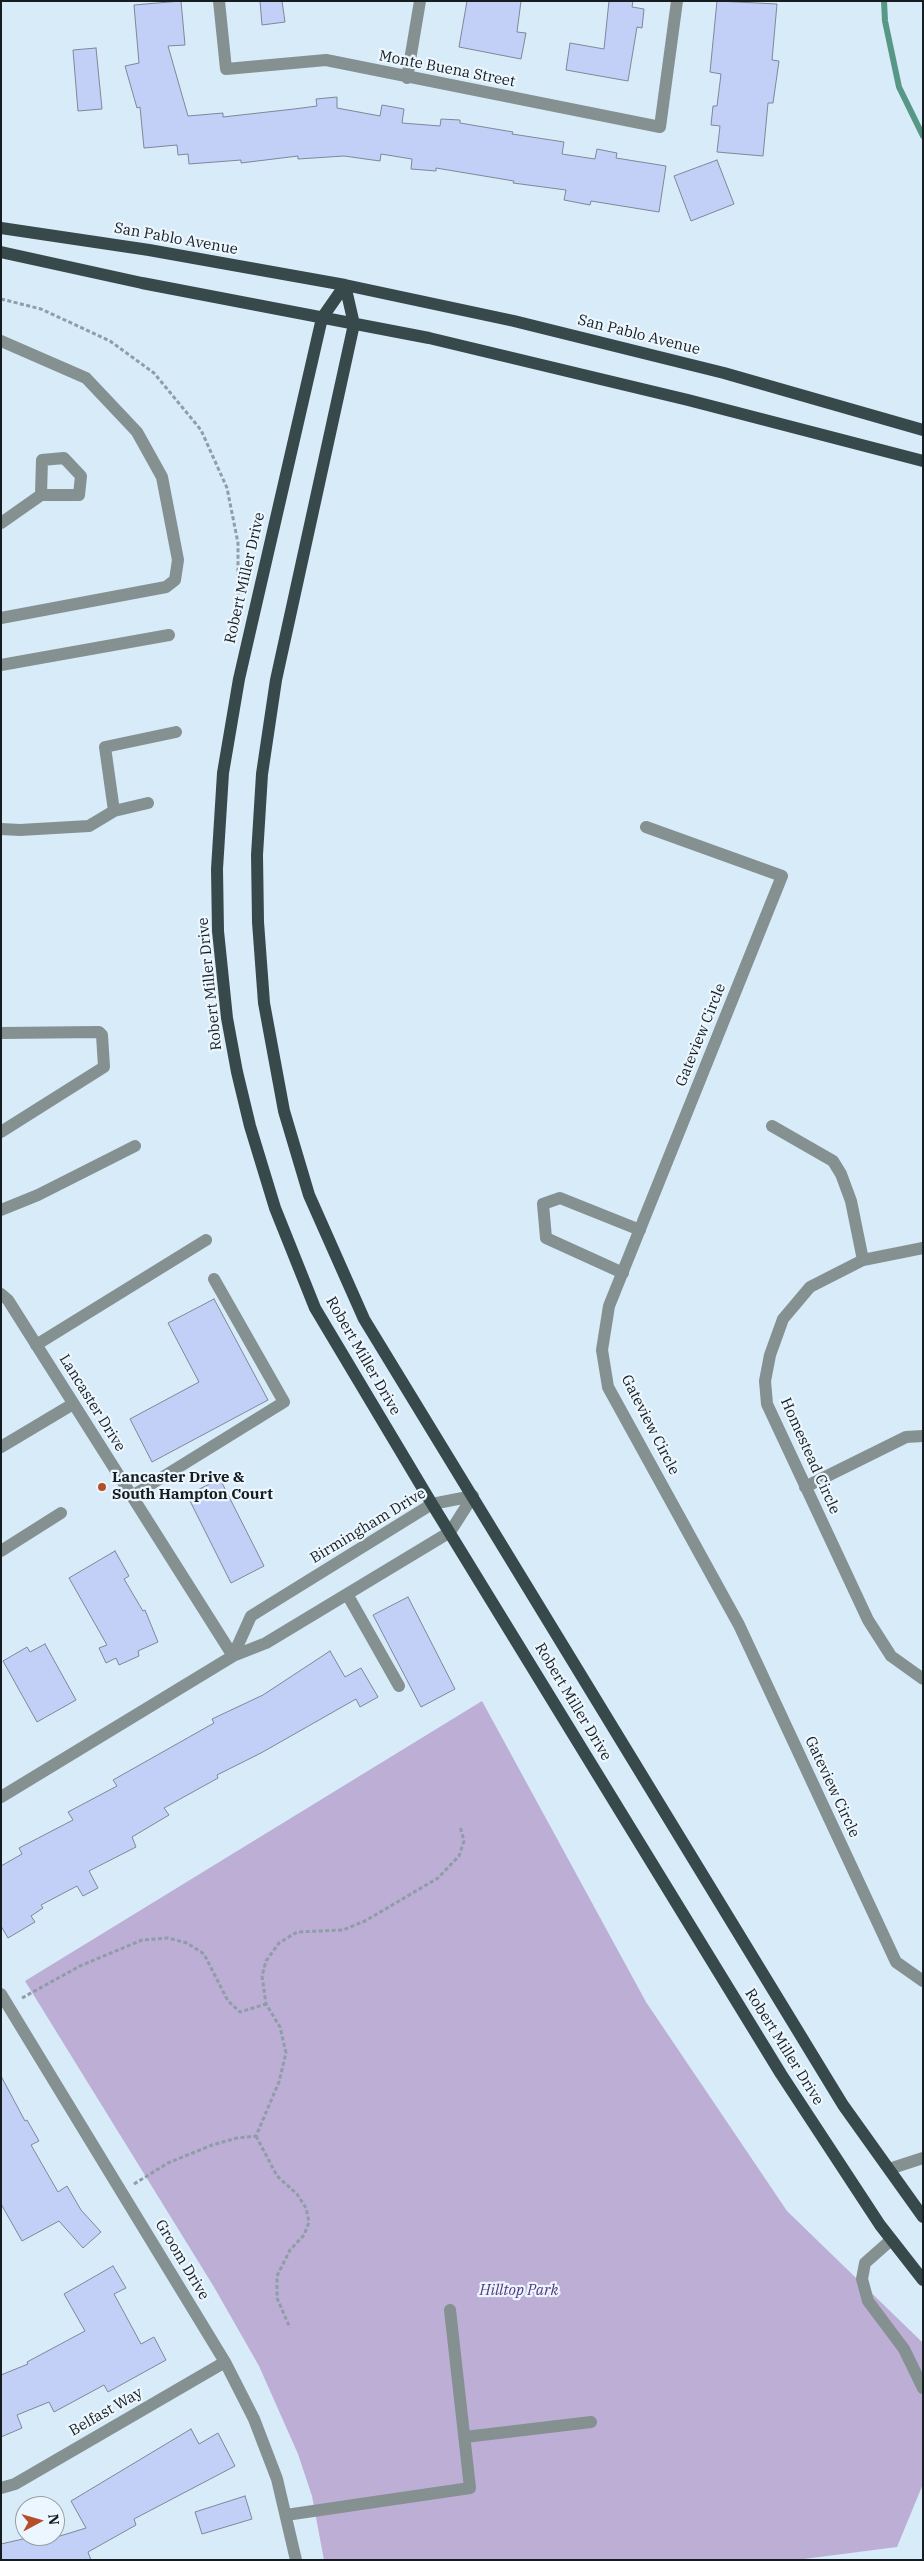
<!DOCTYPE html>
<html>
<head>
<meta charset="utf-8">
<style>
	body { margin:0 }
	#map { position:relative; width:924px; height:2561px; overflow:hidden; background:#d7ebf8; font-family:"IBM Plex Serif",serif }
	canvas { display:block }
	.frame { position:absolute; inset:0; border:2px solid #161d21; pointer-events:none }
	.north { position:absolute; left:15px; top:2496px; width:50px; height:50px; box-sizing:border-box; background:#ebf6fe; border:1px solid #969fa6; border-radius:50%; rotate:84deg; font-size:14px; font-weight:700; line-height:20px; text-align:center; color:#161d21 }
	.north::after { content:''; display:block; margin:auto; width:18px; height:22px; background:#b64e29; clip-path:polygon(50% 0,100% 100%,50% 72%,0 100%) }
</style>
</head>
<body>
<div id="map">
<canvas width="924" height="2561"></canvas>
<div class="frame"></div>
<div class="north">N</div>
</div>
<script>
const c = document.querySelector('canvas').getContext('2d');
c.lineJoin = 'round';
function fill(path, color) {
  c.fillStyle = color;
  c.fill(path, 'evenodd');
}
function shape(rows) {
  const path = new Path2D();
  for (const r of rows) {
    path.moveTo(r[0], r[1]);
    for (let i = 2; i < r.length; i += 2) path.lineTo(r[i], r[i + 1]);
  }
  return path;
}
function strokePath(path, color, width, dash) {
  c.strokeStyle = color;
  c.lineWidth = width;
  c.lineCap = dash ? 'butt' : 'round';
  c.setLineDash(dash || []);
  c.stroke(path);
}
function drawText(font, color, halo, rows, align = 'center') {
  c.font = font + ' "IBM Plex Serif",serif';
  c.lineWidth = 4.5;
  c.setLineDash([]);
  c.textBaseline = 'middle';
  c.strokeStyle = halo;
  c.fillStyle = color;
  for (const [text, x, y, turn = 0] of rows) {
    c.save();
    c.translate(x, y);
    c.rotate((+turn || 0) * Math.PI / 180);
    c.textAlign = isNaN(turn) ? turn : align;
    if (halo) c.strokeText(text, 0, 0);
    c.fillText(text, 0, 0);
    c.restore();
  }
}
fill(shape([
	[482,1701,646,2002,787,2211,923,2343,923,2484,897,2547,796,2560,324,2560,312,2496,298,2454,259,2366,214,2287,25,1981]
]), '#bdaed5');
strokePath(shape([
	[884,1,885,21,899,87,923,136]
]), '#569785', 6);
const building = shape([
	[181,1,185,45,168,46,188,116,223,113,223,117,294,109,317,106,316,99,337,97,337,108,380,116,382,105,404,109,402,123,440,126,441,119,460,120,460,123,513,132,512,134,564,142,562,154,595,159,597,149,617,153,616,158,666,166,659,212,591,201,590,205,564,200,566,190,513,183,514,181,436,168,436,171,411,169,412,159,381,154,380,161,344,156,298,159,298,156,241,163,241,160,189,164,188,154,178,155,177,145,144,148,140,107,137,108,125,66,139,63,134,5,181,1],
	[260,1,282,1,285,22,262,25,260,1],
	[467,1,521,1,517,32,526,33,521,59,459,47,467,1],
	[609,1,633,1,632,7,644,9,642,28,637,27,628,81,566,70,570,43,604,49,609,1],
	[717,1,777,4,772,60,779,61,773,103,768,103,763,156,717,152,720,126,711,125,713,106,717,106,721,74,710,72,717,1],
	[96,48,102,109,78,111,73,50,96,48],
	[717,160,734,204,691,221,674,176,717,160],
	[214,1299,268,1400,152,1462,130,1419,199,1382,168,1323,214,1299],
	[220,1479,264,1566,231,1583,187,1495,220,1479],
	[115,1551,129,1576,124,1579,143,1611,145,1610,158,1642,138,1651,139,1656,119,1665,116,1658,106,1663,99,1648,107,1645,69,1578,115,1551],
	[408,1597,455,1689,421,1707,373,1615,408,1597],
	[45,1644,76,1700,37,1722,3,1661,27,1647,30,1652,45,1644],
	[330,1651,345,1677,361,1668,378,1697,360,1707,356,1699,261,1753,217,1775,218,1778,164,1808,169,1815,132,1837,136,1847,89,1871,98,1888,83,1896,77,1886,41,1905,43,1908,31,1916,35,1922,8,1938,1,1926,1,1866,22,1854,19,1848,73,1820,68,1812,117,1786,113,1780,214,1723,212,1719,263,1695,330,1651],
	[1,2076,25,2121,27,2120,39,2141,31,2145,58,2192,67,2186,81,2210,101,2232,83,2248,59,2221,22,2241,1,2204,1,2076],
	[113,2266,126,2288,114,2294,141,2344,154,2337,166,2360,108,2392,104,2385,54,2412,49,2402,17,2415,22,2428,1,2437,1,2375,28,2364,27,2362,85,2331,64,2294,113,2266],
	[191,2429,199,2444,218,2433,235,2466,134,2519,136,2525,88,2552,91,2560,1,2560,1,2544,36,2536,60,2536,86,2528,71,2501,191,2429],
	[245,2496,252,2519,202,2534,195,2512,245,2496]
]);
fill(building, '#c2d0f8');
strokePath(building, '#808698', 1);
strokePath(shape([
	[1,299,41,309,110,341,154,373,201,430,227,488,238,543,238,602],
	[22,1998,80,1966,142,1940,168,1938,187,1943,204,1954,228,2001,240,2012,266,2004],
	[256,2136,277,2176,297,2194,306,2208,309,2222,304,2235,290,2250,277,2276,277,2298,290,2328],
	[134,2184,168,2163,212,2145,237,2138,256,2136,279,2082,286,2053,280,2027,266,2004,262,1976,266,1961,279,1943,297,1932,343,1930,365,1921,438,1878,459,1856,464,1841,460,1826]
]), '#8e9da7', 3, [4, 2.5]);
strokePath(shape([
	[219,1,226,69,326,60,660,127,677,1],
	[407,78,420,1],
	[1,341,86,378,137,432,162,477,178,560,175,580,166,587,1,618],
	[1,523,41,495,79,495,81,476,64,458,42,460,41,495],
	[1,665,169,635],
	[114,811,148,803],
	[646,827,782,876,609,1306,602,1350,608,1387,739,1625,896,1962,923,1981],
	[1,829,20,830,89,826,114,811,105,747,176,732],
	[1,1033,99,1032,102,1035,104,1067,1,1132],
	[772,1126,833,1161,841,1174,851,1201,863,1260],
	[1,1210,38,1195,135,1146],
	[923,1248,863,1260,810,1287,783,1319,770,1355,765,1381,767,1404,868,1620,891,1656,923,1679],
	[623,1273,546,1238,543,1204,560,1198,640,1230],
	[1,1294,8,1300,233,1656],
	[36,1345,206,1240],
	[1,1447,73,1404],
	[805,1487,906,1437,923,1436],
	[132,1496,284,1402,214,1279],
	[1,1551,61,1513],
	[347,1594,399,1686],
	[233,1656,251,1616,432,1504,473,1496],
	[1,1797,233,1656,266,1643,450,1532,473,1496],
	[1,1994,225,2362,254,2419,277,2479,296,2560],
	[889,2169,923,2158],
	[891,2240,865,2263,862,2279,868,2301,904,2349,923,2388],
	[465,2437,591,2422],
	[1,2488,15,2484,225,2362],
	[286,2515,470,2488,450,2310]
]), '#859091', 12);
strokePath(shape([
	[1,228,149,250,345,285,514,321,724,373,923,430],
	[1,252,142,283,429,338,688,400,923,461],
	[345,285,322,318,239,679,223,773,217,869,218,931,227,1018,237,1072,250,1126,275,1208,315,1308,432,1504,781,2074,880,2225,923,2280],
	[345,285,354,324,276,680,262,774,257,855,258,922,264,1003,284,1111,309,1195,364,1319,843,2105,923,2217]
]), '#37494b', 12);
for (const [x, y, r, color] of [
	[102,1487,5,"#b64e29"]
]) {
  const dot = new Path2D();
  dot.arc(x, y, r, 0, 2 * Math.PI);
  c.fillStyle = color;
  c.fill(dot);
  strokePath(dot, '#ebf6fe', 2);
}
drawText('15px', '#161d21', '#ebf6fe', [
	["Monte Buena Street",447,69,11],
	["San Pablo Avenue",176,239,10],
	["San Pablo Avenue",639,335,14],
	["Robert Miller Drive",245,578,-77],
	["Robert Miller Drive",210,984,-96],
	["Gateview Circle",701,1035,-68],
	["Robert Miller Drive",363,1356,60],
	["Lancaster Drive",92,1403,58],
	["Gateview Circle",650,1425,63],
	["Homestead Circle",810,1456,66],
	["Birmingham Drive",368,1526,-31],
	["Robert Miller Drive",573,1702,59],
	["Gateview Circle",832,1787,65],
	["Robert Miller Drive",784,2047,58],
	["Groom Drive",182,2260,59],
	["Belfast Way",106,2412,-30]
]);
drawText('bold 15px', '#161d21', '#ebf6fe', [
	["Lancaster Drive &",112,1478],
	["South Hampton Court",112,1495]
], 'left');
drawText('italic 15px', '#573581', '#ebf6fe', [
	["Hilltop Park",519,2291]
]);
</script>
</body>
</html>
